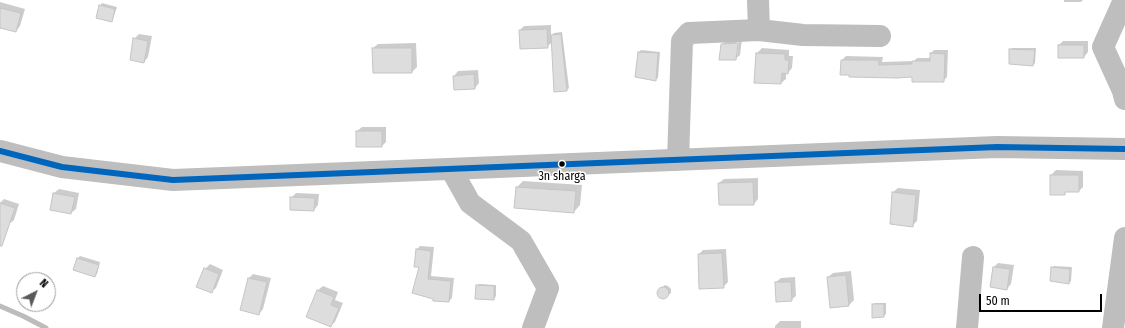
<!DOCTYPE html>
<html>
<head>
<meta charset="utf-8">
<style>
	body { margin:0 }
	#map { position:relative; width:1125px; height:328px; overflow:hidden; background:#fff; font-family:"Fira Sans Condensed",sans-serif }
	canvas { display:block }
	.north { position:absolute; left:16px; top:272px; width:40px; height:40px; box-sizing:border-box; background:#fff; border:1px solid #999; border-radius:50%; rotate:42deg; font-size:11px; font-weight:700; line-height:16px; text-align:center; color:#000 }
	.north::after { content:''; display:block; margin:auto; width:14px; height:18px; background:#595959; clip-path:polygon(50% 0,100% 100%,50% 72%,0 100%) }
	.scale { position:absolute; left:979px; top:294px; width:123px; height:18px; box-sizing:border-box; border:2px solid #000; border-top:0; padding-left:5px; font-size:12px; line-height:14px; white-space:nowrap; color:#000; -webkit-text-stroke:3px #fff; paint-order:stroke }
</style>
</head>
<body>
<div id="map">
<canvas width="1125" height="328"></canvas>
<div class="north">N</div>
<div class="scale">50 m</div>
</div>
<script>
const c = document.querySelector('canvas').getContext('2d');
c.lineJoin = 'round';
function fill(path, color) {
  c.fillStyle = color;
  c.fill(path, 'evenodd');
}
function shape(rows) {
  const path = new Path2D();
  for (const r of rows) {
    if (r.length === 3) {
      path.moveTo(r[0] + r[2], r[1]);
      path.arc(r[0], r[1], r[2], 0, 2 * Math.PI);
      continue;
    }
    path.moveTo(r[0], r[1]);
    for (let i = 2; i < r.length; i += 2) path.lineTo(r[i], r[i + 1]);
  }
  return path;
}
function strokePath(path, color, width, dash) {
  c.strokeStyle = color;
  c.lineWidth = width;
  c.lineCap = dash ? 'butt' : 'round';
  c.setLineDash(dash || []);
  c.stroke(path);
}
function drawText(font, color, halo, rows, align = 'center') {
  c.font = font + ' "Fira Sans Condensed",sans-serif';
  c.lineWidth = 3;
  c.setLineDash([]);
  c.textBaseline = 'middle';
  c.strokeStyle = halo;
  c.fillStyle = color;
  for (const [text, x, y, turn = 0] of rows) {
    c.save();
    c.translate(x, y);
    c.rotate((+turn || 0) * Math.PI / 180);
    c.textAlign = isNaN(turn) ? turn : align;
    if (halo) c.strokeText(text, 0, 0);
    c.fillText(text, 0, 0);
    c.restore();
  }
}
fill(shape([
	[1064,0,1083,0,1081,2,1064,2],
	[0,2,25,9,20,26,16,31,0,27],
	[102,3,117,7,113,19,111,21,100,6],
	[551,25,551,36,554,33,562,32,569,88,567,90,552,42,547,47,520,30,524,26],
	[139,34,152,36,148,57,144,62,134,39],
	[739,39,742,39,740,55,735,59,722,45,726,40,737,40,735,56,737,56],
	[1063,41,1088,41,1088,52,1084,57,1059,45],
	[416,43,417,67,412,72,374,72,373,48,378,44],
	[762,48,789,50,789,56,793,56,792,68,788,73,786,73,786,79,781,83,755,82,757,53],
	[1012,48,1036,48,1035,63,1033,65,1010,50],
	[641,50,660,52,658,78,655,80,639,52],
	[934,50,948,50,947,77,943,81,913,76,842,60,846,56,883,57,882,62,914,61,917,58,931,58,931,53],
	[478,70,479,83,475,88,454,76,458,71],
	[362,127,386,127,386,142,382,146,357,131],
	[1056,170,1083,171,1083,187,1079,191,1067,191,1064,194,1051,194,1051,175],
	[758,178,758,199,754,204,719,183,724,179],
	[523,181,582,185,580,205,574,212,517,187],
	[898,188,920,190,917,221,912,226,893,192],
	[59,189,79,193,76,209,71,213,54,193],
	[296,193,319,194,318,205,314,210,291,198],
	[4,199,19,204,14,220,9,224,0,221,0,203],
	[420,246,434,247,431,276,454,278,452,298,449,301,434,300,420,266,417,249],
	[726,249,728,282,723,287,699,254,703,250],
	[80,256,100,262,97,274,95,276,74,269,78,258],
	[998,263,1014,265,1011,284,1007,289,994,267],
	[210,264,223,270,216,288,211,292,205,269],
	[1054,266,1072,267,1071,281,1069,283,1052,268],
	[851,271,854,300,849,305,831,307,828,277,833,273],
	[253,274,271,278,263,309,259,314,241,309,249,278],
	[795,277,796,296,791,300,776,282,781,278],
	[479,284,496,285,496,296,494,299,477,286],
	[665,285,668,286,671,289,671,293,665,298,659,298,658,295,658,291],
	[323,286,338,292,335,300,343,303,335,322,330,326,307,316,318,290],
	[875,303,886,303,886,314,884,316,873,305],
	[780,321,801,321,801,328,775,328,775,326]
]), '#0003');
strokePath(shape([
	[0,306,23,316,46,328]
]), '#bcbcbc', 5);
const building = shape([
	[99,5,115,9,112,22,96,18,99,5],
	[0,8,21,13,16,32,0,28,0,8],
	[547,29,548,48,520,49,519,30,547,29],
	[561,34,567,91,554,92,551,35,561,34],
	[133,38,148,41,144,63,130,60,133,38],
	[738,43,736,60,719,60,721,44,738,43],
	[1058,45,1084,45,1084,58,1058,58,1058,45],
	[372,48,412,48,412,73,373,73,372,48],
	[1009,49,1035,50,1033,66,1009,64,1009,49],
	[638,52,658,53,656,81,635,77,638,52],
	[756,53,785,54,785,60,789,60,788,74,782,73,781,84,754,83,756,53],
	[930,53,945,54,944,82,912,82,912,77,897,78,849,77,849,75,840,75,841,60,879,60,879,65,912,64,912,61,930,61,930,53],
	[474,74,475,89,454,90,453,76,474,74],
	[356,131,382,131,382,147,356,147,356,131],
	[1050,175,1079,175,1079,192,1065,192,1065,195,1050,195,1050,175],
	[753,182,754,205,719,205,718,183,753,182],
	[516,187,576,191,574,213,514,208,516,187],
	[892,192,916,195,913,227,890,224,892,192],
	[53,193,75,197,71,214,50,210,53,193],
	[290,197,315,198,314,211,290,210,290,197],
	[0,203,15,208,2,246,0,246,0,203],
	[416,249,431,251,428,279,451,281,449,302,433,301,433,299,412,293,419,267,414,267,416,249],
	[722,253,724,288,699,289,698,254,722,253],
	[77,258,99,265,95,277,73,270,77,258],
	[993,267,1010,269,1007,290,990,287,993,267],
	[1051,267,1070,269,1069,284,1050,281,1051,267],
	[204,268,219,274,212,293,196,287,204,268],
	[846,275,849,306,830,308,827,277,846,275],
	[248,278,267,282,259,315,240,310,248,278],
	[775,282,791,282,792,301,776,302,775,282],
	[476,285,494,286,494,300,475,299,476,285],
	[663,293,6],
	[317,290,334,297,331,305,339,308,331,327,306,317,317,290],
	[872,304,884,304,884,317,872,318,872,304]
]);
fill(building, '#ddd');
strokePath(building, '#c5c5c5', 1);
strokePath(shape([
	[758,0,759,30],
	[1124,0,1103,47,1123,91,1125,99],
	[0,151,62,167,173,180,997,147,1125,149],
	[678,160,682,41,689,33,759,30,803,35,880,36],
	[451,169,470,203,521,241,548,288,533,328],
	[967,328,973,257],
	[1113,328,1125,238]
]), '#bebebe', 22);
strokePath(shape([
	[0,151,62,167,173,180,997,147,1125,149]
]), '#0065bd', 6);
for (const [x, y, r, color] of [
	[562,164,3.5,"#000"]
]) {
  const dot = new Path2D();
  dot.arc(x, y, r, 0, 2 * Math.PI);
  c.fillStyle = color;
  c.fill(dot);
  strokePath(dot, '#fff', 1.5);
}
drawText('12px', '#000', '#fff', [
	["3n sharga",562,177]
]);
</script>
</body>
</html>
